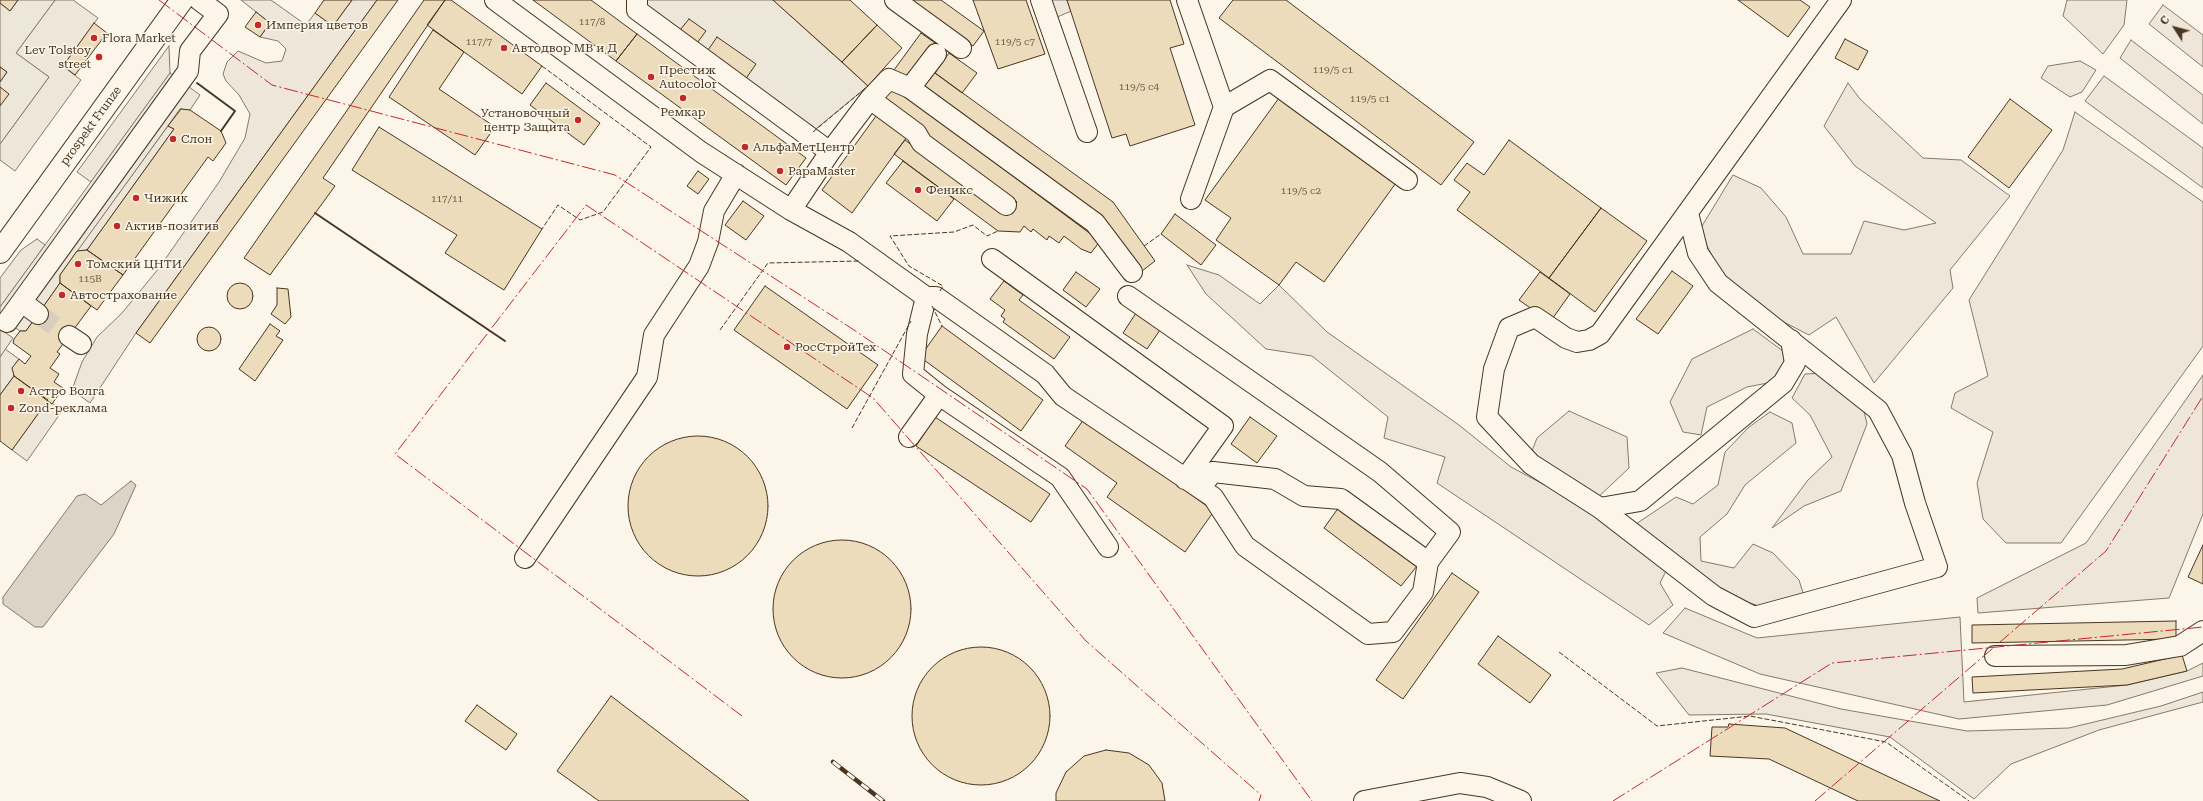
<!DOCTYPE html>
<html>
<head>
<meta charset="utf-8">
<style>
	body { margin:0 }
	#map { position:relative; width:2203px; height:801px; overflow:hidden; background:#fbf6e9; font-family:"Roboto Serif",serif }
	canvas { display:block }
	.north { position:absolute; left:2155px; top:8px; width:40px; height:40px; -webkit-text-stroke:3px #fbf6e9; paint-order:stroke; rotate:306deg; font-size:11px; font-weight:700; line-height:16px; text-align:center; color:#4a3520 }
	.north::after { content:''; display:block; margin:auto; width:14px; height:18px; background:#4a3520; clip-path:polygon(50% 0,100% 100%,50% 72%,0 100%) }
</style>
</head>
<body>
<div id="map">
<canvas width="2203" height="801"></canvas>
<div class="north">С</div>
</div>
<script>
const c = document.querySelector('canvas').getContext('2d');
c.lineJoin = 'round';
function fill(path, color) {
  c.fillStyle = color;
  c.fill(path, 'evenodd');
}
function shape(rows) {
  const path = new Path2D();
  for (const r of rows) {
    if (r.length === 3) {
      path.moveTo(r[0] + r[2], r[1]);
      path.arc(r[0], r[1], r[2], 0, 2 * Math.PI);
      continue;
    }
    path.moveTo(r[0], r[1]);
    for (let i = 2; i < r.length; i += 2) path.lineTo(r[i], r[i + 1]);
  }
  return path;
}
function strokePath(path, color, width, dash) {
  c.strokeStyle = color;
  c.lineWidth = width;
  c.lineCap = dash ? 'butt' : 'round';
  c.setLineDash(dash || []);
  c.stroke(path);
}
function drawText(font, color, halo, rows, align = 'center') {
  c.font = font + ' "Roboto Serif",serif';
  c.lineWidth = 3;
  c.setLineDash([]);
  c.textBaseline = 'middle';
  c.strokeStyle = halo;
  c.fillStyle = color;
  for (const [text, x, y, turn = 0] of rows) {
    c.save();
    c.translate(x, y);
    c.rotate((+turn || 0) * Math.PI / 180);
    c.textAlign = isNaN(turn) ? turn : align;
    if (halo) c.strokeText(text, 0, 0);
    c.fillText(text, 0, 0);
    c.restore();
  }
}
const green = shape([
	[55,0,73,0,98,18,63,66,81,80,15,171,0,160,0,144,49,77,16,53,55,0],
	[241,0,271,0,306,25,315,13,333,26,352,0,377,0,136,333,90,403,72,390,82,362,97,337,122,313,159,268,219,182,245,138,250,114,239,95,226,81,223,74,227,62,238,51,266,63,282,61,286,49,278,41,260,37,270,23,241,0],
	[2067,0,2127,0,2124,25,2103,54,2063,16,2067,0],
	[2163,5,2203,35,2203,67,2149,24,2163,5],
	[2131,40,2203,95,2203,124,2120,58,2131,40],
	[169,46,170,73,91,182,77,172,169,46],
	[2080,61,2096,70,2082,92,2070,97,2041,78,2048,66,2080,61],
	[2104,76,2203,148,2203,188,2085,101,2104,76],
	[1848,83,1860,99,1923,158,1961,160,2010,196,1950,270,1953,288,1874,383,1836,317,1809,335,1776,318,1725,280,1699,231,1733,175,1761,188,1786,217,1803,254,1851,254,1864,221,1904,230,1936,223,1855,166,1824,126,1848,83],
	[2075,112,2203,202,2203,346,2061,543,2006,543,1983,519,1977,483,1993,432,1951,408,1955,393,1988,376,1969,300,2063,150,2075,112],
	[168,126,174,129,87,250,77,251,168,126],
	[37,239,45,245,0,307,0,278,21,250,37,239],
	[1187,265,1219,275,1260,304,1279,285,1327,332,1459,425,1511,467,1588,508,1667,569,1660,583,1673,605,1649,625,1437,483,1445,457,1384,438,1388,417,1312,356,1266,349,1206,294,1187,265],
	[1753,329,1783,351,1785,370,1773,382,1747,387,1707,407,1701,435,1683,432,1670,402,1692,359,1753,329],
	[5,349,19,359,13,368,14,376,0,395,0,357,5,349],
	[1825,373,1863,407,1867,424,1841,491,1804,506,1772,528,1808,480,1832,457,1810,415,1792,398,1805,374,1825,373],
	[2203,375,2203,514,2169,598,1978,613,1977,598,2086,543,2203,375],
	[1569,411,1627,437,1629,468,1594,501,1530,456,1537,438,1569,411],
	[1770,412,1792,423,1796,443,1745,485,1727,514,1700,537,1701,561,1734,568,1753,544,1773,553,1799,580,1804,596,1759,606,1732,597,1633,526,1676,497,1693,504,1718,485,1725,452,1749,427,1770,412],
	[1685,608,1757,638,1960,617,1964,702,2127,685,2187,671,2203,663,2203,676,2107,705,1959,719,1760,674,1663,633,1685,608],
	[1682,668,1841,709,1967,731,2069,728,2161,706,2203,692,2203,702,2099,730,2011,764,1974,799,1890,737,1766,714,1689,715,1656,673,1682,668]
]);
fill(green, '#ede6d9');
strokePath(green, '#887966', 1);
const parking = shape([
	[18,0,55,0,16,53,49,77,0,144,0,82,7,72,0,67,0,3,10,11,18,0],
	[648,0,773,0,868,86,811,133,642,7,648,0],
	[1050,0,1067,0,1071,11,1055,18,1050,0],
	[170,73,200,95,190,110,180,109,60,275,60,283,26,331,20,331,0,317,0,307,170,73],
	[0,329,13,338,0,357,0,329],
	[48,400,62,411,27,461,12,450,48,400]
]);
fill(parking, '#ede7d9');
strokePath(parking, '#887966', 1);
const water = shape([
	[131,481,136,485,114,534,43,627,35,627,3,604,3,597,77,496,85,494,101,505,131,481]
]);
fill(water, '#dcd4c6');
strokePath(water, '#887966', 1);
const building = shape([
	[0,0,18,0,10,11,0,3,0,0],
	[324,0,352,0,333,26,315,13,324,0],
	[377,0,398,0,150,343,136,333,377,0],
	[424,0,445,0,323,178,335,186,270,275,244,258,424,0],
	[445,0,451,0,542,66,522,94,427,25,445,0],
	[533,0,591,0,637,34,616,61,533,0],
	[773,0,850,0,877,25,842,62,773,0],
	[909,0,941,0,984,31,973,46,909,0],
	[973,0,1026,0,1045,54,998,69,973,0],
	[1067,0,1170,0,1184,44,1170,48,1195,125,1130,146,1126,134,1112,138,1067,0],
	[1233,0,1286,0,1474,142,1441,185,1219,18,1233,0],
	[1738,0,1800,0,1810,7,1788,37,1738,0],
	[256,12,270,23,260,37,245,27,256,12],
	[689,19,706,31,697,43,680,30,689,19],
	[94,23,107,33,75,75,63,66,94,23],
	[877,25,902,48,868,86,842,62,877,25],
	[433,30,464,52,439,89,495,127,475,155,389,97,433,30],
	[921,33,935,43,908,80,894,70,921,33],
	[637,34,806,158,786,185,616,61,637,34],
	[717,37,756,64,745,80,706,53,717,37],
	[1845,39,1868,51,1858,70,1835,58,1845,39],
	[949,53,977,73,962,93,935,73,949,53],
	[0,67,7,72,0,82,0,67],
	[931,70,1113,202,1155,261,1142,271,1100,216,921,84,931,70],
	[546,83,600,123,584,145,530,105,546,83],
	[892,86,1100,241,1091,253,1081,249,1064,236,1059,243,1049,236,1047,240,1033,229,1031,232,1024,226,1020,232,998,231,894,154,905,140,1007,216,1017,202,882,100,892,86],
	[0,87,9,94,0,106,0,87],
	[1279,98,1396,183,1324,282,1296,262,1279,285,1216,240,1231,218,1205,200,1279,98],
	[2010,99,2052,130,2009,188,1968,157,2010,99],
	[181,109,190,110,221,131,226,143,213,161,208,157,123,275,87,250,174,129,168,126,181,109],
	[879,112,909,134,852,213,822,190,879,112],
	[379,127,542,229,504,290,445,253,457,235,352,170,379,127],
	[1509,140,1601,208,1549,278,1457,210,1470,192,1454,180,1467,163,1484,175,1509,140],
	[903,161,954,199,937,221,886,183,903,161],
	[698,171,709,179,698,194,687,186,698,171],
	[743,201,764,216,746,240,725,225,743,201],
	[1601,208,1647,241,1595,312,1549,278,1601,208],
	[1175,214,1216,245,1201,265,1161,234,1175,214],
	[87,250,123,275,97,310,60,283,60,275,77,251,87,250],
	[1672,271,1693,286,1658,334,1636,319,1672,271],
	[1076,272,1100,289,1086,307,1063,290,1076,272],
	[1540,272,1570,294,1550,322,1519,300,1540,272],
	[1004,281,1023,295,1019,300,1070,337,1054,359,1003,322,1005,319,1001,316,1005,310,990,299,1004,281],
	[60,283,91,306,57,352,60,354,50,368,59,374,54,382,63,388,52,404,14,376,12,368,19,359,25,364,31,356,13,343,14,339,20,331,26,331,60,283],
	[240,296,13],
	[765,286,878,365,847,409,734,330,765,286],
	[277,288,288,289,291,317,285,324,271,314,277,305,277,288],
	[1136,313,1160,330,1147,349,1123,333,1136,313],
	[270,324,280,331,276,336,283,340,255,381,239,369,270,324],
	[942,326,1043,400,1021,431,920,357,942,326],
	[209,339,12],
	[14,376,48,400,12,450,0,441,0,395,14,376],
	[935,417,1050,494,1031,522,916,446,935,417],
	[1250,417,1277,436,1257,463,1231,444,1250,417],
	[1084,419,1214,511,1185,552,1107,497,1117,483,1065,446,1084,419],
	[698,506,70],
	[1339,507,1417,566,1401,586,1324,528,1339,507],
	[842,609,69],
	[2203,545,2203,584,2188,577,2203,545],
	[1452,573,1479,592,1403,699,1376,680,1452,573],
	[2176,621,2176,639,1972,643,1972,625,2176,621],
	[1498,636,1551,675,1530,703,1478,664,1498,636],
	[981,716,69],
	[2182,655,2187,671,2127,685,1973,693,1972,677,2122,669,2182,655],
	[611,696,749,801,599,801,557,771,611,696],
	[477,705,517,734,506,750,465,721,477,705],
	[1729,724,1785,728,1940,801,1858,801,1769,759,1710,756,1712,727,1728,727,1729,724],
	[1106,750,1129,753,1149,765,1162,783,1165,801,1056,801,1056,793,1066,772,1084,756,1106,750]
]);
fill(building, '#ecdcbc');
strokePath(building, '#4a3520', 1);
strokePath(shape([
	[38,314,69,336]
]), '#d8cfc1', 20, [20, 10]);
const minor = shape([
	[495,0,701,152,791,210,849,242,926,297,936,297,1045,374,1063,396,1213,497,1245,546,1368,634,1393,632,1423,592,1428,562,1450,532,1380,472,1128,296],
	[637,0,637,10,830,152],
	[895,0,961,48],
	[1041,0,1087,132],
	[1187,0,1224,107,1191,199],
	[910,88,936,54],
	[870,99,916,133,922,143,1006,205],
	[1224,107,1270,80,1407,180],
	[791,210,830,152,870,99,889,79,910,88,1095,223,1132,272],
	[992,259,1223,426,1185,479],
	[926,297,917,334,913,374,939,395,1060,477,1108,547],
	[22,302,38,314],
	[7,322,188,71,190,51,218,14,199,0],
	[69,336,81,344],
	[1791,340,1795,363,1783,383,1640,501,1600,508,1531,464,1487,417,1494,369,1509,328,1535,317,1566,338,1577,342,1589,340,1600,334,1841,0],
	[909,437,939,395],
	[1200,488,1213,472,1275,479,1304,496,1341,499,1428,562],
	[1600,508,1714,596,1754,617,1937,567,1915,503,1902,455,1878,410,1718,283,1698,253,1688,213],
	[525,558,647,377,654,335,699,266,708,242,714,211,736,174],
	[1995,656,2126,655,2180,646,2203,631],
	[1364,801,1460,783,1487,787,1521,801]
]);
const major = shape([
	[0,252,182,0]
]);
strokePath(minor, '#4a3520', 22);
strokePath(major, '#4a3520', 24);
strokePath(minor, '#fbf6e9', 20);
strokePath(major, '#fbf6e9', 22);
const rail = shape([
	[833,762,883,801]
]);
strokePath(rail, '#4a3520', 4.5);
strokePath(rail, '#fbf6e9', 3, [9]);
strokePath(shape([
	[542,66,651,147,603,212,580,220,558,205,542,229],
	[813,132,868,86],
	[1144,246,1161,234],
	[940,291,943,286,909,266,890,236,954,232,973,225,987,236,998,231],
	[932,306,942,326],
	[720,330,768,263,859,261],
	[852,428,911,321],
	[1559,652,1657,726,1750,716,1886,742,1969,801]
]), '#4a3520', 1, [5, 2]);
strokePath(shape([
	[197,83,235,111,221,131],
	[315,213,505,341]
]), '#4a3520', 2);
strokePath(shape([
	[159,0,272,85,615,175,854,330,1087,489,1312,801],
	[742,716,395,454,586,205,873,398,1086,641,1261,795,1259,801],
	[1613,801,1832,663,2203,627],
	[1815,801,2106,551,2203,396]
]), '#c62828', 1, [14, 3, 2, 3]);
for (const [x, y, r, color] of [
	[258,25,4,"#c62828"],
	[94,38,4,"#c62828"],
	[504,48,4,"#c62828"],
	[99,57,4,"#c62828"],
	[651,77,4,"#c62828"],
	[683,98,4,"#c62828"],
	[578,120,4,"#c62828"],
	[173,139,4,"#c62828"],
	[745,147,4,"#c62828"],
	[780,171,4,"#c62828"],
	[918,190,4,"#c62828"],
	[136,198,4,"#c62828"],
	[117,226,4,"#c62828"],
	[78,264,4,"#c62828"],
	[62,295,4,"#c62828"],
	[787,347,4,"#c62828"],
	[21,391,4,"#c62828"],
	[11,408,4,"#c62828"]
]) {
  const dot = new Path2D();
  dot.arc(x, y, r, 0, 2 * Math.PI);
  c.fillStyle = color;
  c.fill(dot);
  strokePath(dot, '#fbf6e9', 1.5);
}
drawText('10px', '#725f47', null, [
	["117/8",592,22],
	["117/7",479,42],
	["119/5 с7",1015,42],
	["119/5 с1",1333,70],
	["119/5 с4",1139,87],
	["119/5 с1",1370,99],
	["119/5 с2",1301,191],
	["117/11",447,199],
	["115В",90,279]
]);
drawText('12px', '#4a3520', '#fbf6e9', [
	["Империя цветов",266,25],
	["Flora Market",102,38],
	["Автодвор МВ и Д",512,48],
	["Lev Tolstoy",91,50,"right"],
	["street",91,64,"right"],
	["Престиж",659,70],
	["Autocolor",659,84],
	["Ремкар",683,112,"center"],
	["Установочный",570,113,"right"],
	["центр Защита",570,127,"right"],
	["Слон",181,139],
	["АльфаМетЦентр",753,147],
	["PapaMaster",788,171],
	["Феникс",926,190],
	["Чижик",144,198],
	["Актив-позитив",125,226],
	["Томский ЦНТИ",86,264],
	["Автострахование",70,295],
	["РосСтройТех",795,347],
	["Астро Волга",29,391],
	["Zond-реклама",19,408]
], 'left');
drawText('12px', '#4a3520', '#fbf6e9', [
	["prospekt Frunze",91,126,-54]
]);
</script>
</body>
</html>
